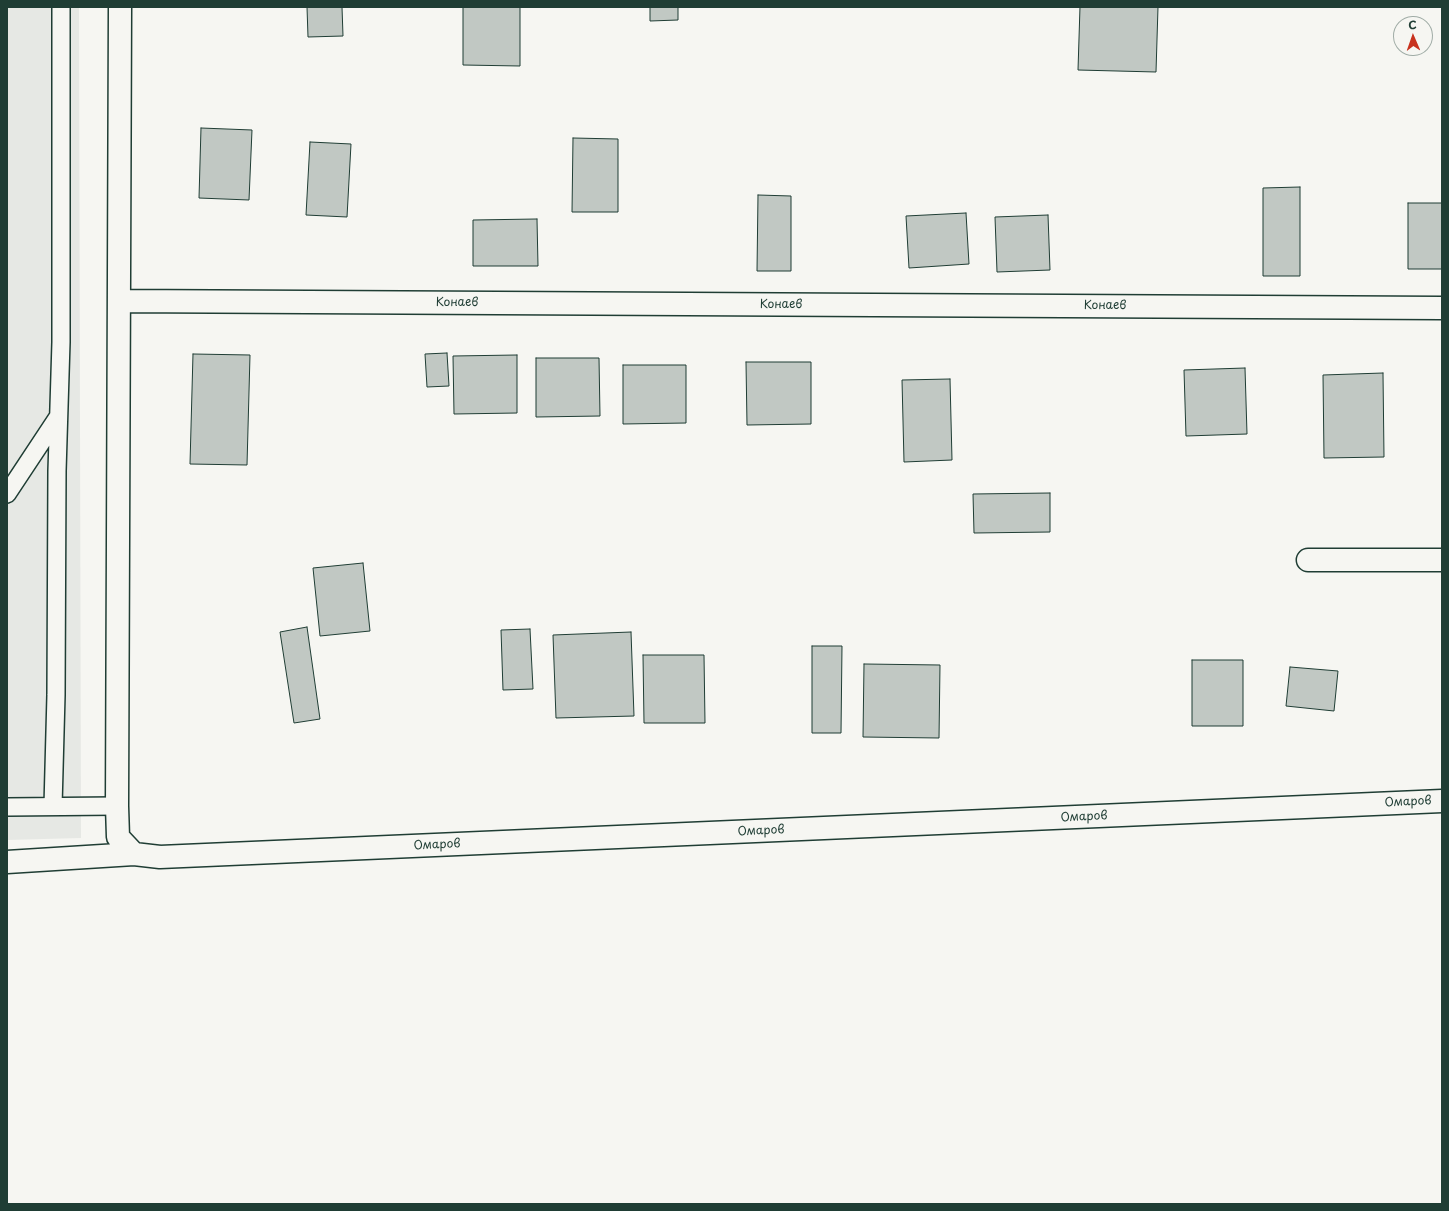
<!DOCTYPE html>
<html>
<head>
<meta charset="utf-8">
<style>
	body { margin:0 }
	#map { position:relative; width:1449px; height:1211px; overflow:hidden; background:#f6f6f2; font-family:"Playpen Sans",sans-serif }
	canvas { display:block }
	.frame { position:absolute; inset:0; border:8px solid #1f3d34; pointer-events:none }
	.north { position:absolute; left:1393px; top:16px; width:40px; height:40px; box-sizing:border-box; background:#f6f6f2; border:1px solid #a0aca6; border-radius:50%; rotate:358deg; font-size:11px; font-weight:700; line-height:16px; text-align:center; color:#1f3d34 }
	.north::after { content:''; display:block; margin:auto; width:14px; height:18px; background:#c8321e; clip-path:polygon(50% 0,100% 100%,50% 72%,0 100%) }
</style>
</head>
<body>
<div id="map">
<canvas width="1449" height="1211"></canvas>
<div class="frame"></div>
<div class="north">С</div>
</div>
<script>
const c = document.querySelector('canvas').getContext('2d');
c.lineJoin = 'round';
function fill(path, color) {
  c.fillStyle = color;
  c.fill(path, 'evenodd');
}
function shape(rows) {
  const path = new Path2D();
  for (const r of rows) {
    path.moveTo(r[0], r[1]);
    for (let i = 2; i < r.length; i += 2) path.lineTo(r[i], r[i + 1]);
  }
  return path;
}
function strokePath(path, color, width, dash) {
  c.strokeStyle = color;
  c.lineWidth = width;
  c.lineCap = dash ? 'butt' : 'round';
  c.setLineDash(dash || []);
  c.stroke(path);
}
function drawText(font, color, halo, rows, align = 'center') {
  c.font = font + ' "Playpen Sans",sans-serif';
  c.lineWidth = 3;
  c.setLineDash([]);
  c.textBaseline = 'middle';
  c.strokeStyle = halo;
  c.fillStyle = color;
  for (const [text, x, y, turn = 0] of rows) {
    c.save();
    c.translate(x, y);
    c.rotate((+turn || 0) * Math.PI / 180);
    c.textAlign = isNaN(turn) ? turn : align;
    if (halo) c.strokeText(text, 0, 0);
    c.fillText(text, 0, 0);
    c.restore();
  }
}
fill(shape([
	[7,7,79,7,81,838,7,840]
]), '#e6e8e4');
const building = shape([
	[307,7,342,7,343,36,308,37,307,7],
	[463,7,520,7,520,66,463,65,463,7],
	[650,7,678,7,678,20,650,21,650,7],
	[1080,7,1158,7,1156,72,1078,70,1080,7],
	[201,128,252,130,249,200,199,198,201,128],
	[573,138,618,139,618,212,572,212,573,138],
	[310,142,351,144,347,217,306,215,310,142],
	[1300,187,1300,276,1263,276,1263,188,1300,187],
	[758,195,791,196,791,271,757,271,758,195],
	[1408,203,1442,203,1442,269,1408,269,1408,203],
	[966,213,969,264,909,268,906,216,966,213],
	[1048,215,1050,270,997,272,995,217,1048,215],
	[537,219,538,266,473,266,473,220,537,219],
	[447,353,449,386,427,387,425,354,447,353],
	[193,354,250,355,247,465,190,464,193,354],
	[517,355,517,413,454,414,453,356,517,355],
	[536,358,599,358,600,416,536,417,536,358],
	[746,362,811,362,811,424,747,425,746,362],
	[623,365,686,365,686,423,623,424,623,365],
	[1245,368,1247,434,1186,436,1184,370,1245,368],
	[1383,373,1384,457,1324,458,1323,375,1383,373],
	[950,379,952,460,904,462,902,380,950,379],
	[1050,493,1050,532,974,533,973,494,1050,493],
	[363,563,370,631,320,636,313,568,363,563],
	[307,627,320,719,294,723,280,632,307,627],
	[530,629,533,689,503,690,501,630,530,629],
	[631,632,634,716,556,718,553,635,631,632],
	[812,646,842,646,841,733,812,733,812,646],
	[643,655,704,655,705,723,644,723,643,655],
	[1192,660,1243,660,1243,726,1192,726,1192,660],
	[864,664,940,665,939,738,863,737,864,664],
	[1290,667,1338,671,1334,711,1286,706,1290,667]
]);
fill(building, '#c1c8c3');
strokePath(building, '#1f3d34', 1);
const lane = shape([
	[7,494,58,417],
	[53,806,56,695,57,471,61,342,61,7],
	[7,807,117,806]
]);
const street = shape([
	[120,7,117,806,118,837,134,854,160,857,1442,801],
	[119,301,1442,308],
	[1308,560,1442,560],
	[7,862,134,854]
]);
strokePath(lane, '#1f3d34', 20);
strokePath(street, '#1f3d34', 25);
strokePath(lane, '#f6f6f2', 17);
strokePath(street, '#f6f6f2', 22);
drawText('12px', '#1f3d34', '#f6f6f2', [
	["Конаев",457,303],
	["Конаев",781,305],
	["Конаев",1105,306],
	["Омаров",1408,802,-3],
	["Омаров",1084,817,-3],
	["Омаров",761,831,-3],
	["Омаров",437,845,-3]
]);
</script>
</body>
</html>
